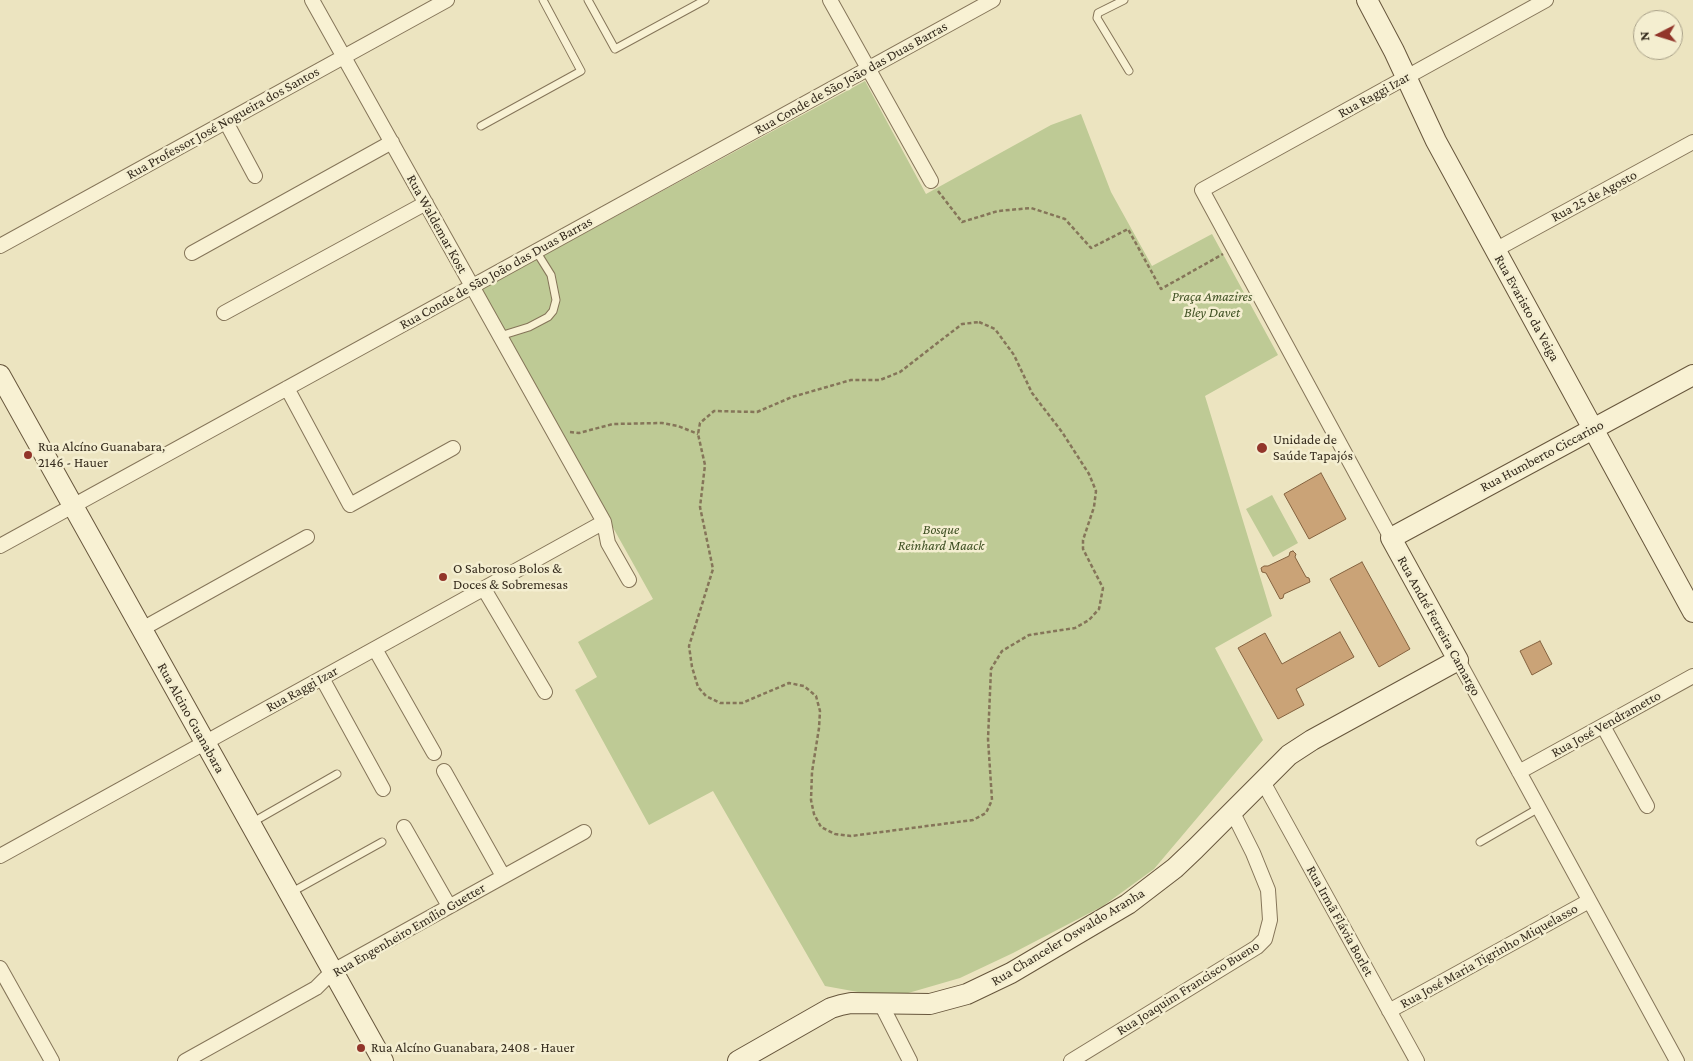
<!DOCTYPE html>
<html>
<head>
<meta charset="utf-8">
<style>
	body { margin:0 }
	#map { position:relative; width:1693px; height:1061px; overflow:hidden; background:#ece4c0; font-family:"Crimson Pro",serif }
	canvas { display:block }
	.north { position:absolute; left:1633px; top:10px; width:50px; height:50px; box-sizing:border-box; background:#f4eed0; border:1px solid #a8a088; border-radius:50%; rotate:265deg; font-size:14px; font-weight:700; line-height:20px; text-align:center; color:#352b1d }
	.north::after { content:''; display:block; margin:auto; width:18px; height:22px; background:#92352a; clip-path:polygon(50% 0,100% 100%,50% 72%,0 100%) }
</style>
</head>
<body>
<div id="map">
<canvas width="1693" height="1061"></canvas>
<div class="north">N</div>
</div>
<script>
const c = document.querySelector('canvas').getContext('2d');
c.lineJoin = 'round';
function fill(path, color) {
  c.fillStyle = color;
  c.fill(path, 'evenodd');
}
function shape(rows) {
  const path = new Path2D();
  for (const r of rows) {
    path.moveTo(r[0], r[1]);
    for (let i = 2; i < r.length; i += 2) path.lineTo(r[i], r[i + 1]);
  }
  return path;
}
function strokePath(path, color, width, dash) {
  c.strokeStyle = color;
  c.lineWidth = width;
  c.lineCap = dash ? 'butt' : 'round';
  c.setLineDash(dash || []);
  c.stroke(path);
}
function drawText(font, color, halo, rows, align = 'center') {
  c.font = font + ' "Crimson Pro",serif';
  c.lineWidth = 5;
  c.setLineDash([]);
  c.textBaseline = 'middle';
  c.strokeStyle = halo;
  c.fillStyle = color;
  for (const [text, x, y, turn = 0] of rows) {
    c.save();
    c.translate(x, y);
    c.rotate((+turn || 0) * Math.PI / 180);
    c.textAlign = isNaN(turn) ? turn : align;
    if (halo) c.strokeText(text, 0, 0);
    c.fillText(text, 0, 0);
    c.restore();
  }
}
fill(shape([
	[865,81,926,194,1051,125,1081,114,1111,192,1152,266,1212,234,1278,355,1205,396,1272,616,1215,648,1263,740,1154,869,1103,906,1013,953,960,978,891,998,825,986,713,791,649,825,575,690,597,677,578,642,653,599,480,290],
	[1272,495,1298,543,1273,557,1246,509]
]), '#beca95');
const building = shape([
	[1321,473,1346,519,1309,539,1284,494,1321,473],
	[1293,551,1296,554,1295,557,1306,577,1309,578,1310,582,1284,594,1283,598,1280,599,1266,573,1262,572,1261,568,1264,566,1268,566,1289,556,1290,552,1293,551],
	[1362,562,1410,649,1379,667,1330,579,1362,562],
	[1340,632,1354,657,1296,689,1304,705,1278,719,1238,648,1265,633,1282,664,1340,632],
	[1540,641,1552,664,1532,675,1520,651,1540,641]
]);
fill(building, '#caa377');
strokePath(building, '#84623f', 1);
const lane = shape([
	[588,0,615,49,705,0],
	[1124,0,1098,13,1097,18,1129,71],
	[481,126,581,71,543,0],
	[500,336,529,327,548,317,553,311,556,300,551,275,536,251],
	[253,822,337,774],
	[1480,842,1539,808],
	[292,892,382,842]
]);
const street = shape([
	[312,0,604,522,608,543,629,580],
	[830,0,931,181],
	[226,122,255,176],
	[0,246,447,0],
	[1495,250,1693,142],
	[192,253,392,142],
	[224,313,426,203],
	[287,388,350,505,453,448],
	[1391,538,1202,190,1546,0],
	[0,546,993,0],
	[484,589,545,692],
	[142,629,307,537],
	[375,649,434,753],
	[1458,660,1677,1061],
	[322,678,383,789],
	[1603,726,1647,806],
	[444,771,503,876],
	[1519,772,1693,676],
	[1262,780,1417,1061],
	[404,827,449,906],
	[0,856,604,522],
	[0,968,52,1061],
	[881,1004,910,1061],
	[1389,1011,1589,901],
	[185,1061,316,988,333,971,584,832],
	[1071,1061,1257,947,1265,939,1270,920,1268,890,1253,853,1232,811]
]);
const secondary = shape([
	[1367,0,1394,51,1436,141,1693,612],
	[0,375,383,1061],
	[738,1061,831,1008,841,1005,851,1003,930,1004,967,994,1011,973,1128,904,1175,868,1195,849,1289,755,1312,740,1458,660,1391,538,1693,375]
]);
strokePath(lane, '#857559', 9);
strokePath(street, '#857559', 16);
strokePath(secondary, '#67563c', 22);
strokePath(shape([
	[938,191,962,222,998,211,1031,208,1065,219,1091,248,1128,229,1161,289,1223,254],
	[979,322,995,329,1014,355,1032,393,1062,432,1089,474,1096,491,1094,507,1083,540,1083,549,1103,588,1099,609,1089,620,1075,628,1029,635,1002,651,991,669,988,739,992,800,986,813,973,820,851,836,835,834,821,827,814,814,811,800,812,772,819,728,820,711,816,696,804,686,789,683,742,703,720,703,706,696,698,687,692,667,689,646,713,569,700,507,705,465,698,434,700,423,714,411,757,412,792,397,851,380,880,380,900,372,962,324,979,322],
	[570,432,579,433,613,424,662,423,678,426,698,434]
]), '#857559', 2.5, [4, 2.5]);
strokePath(lane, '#f8f1d3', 7);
strokePath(street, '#f8f1d3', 14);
strokePath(secondary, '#f8f1d3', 20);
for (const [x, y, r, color] of [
	[1262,448,6,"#92352a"],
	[28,455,5,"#92352a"],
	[443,577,5,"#92352a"],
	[361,1048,5,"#92352a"]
]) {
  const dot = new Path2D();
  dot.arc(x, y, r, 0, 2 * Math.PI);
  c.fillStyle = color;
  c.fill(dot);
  strokePath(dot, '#f4eed0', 2);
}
drawText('14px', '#352b1d', '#f4eed0', [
	["Rua Conde de São João das Duas Barras",851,78,-29],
	["Rua Raggi Izar",1374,95,-29],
	["Rua Professor José Nogueira dos Santos",223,123,-29],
	["Rua 25 de Agosto",1594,196,-28],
	["Rua Waldemar Kost",437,224,61],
	["Rua Conde de São João das Duas Barras",496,273,-29],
	["Rua Evaristo da Veiga",1527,308,61],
	["Rua Humberto Ciccarino",1542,456,-28],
	["Rua André Ferreira Camargo",1439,626,61],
	["Rua Raggi Izar",302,689,-29],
	["Rua Alcino Guanabara",191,718,61],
	["Rua José Vendrametto",1606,724,-29],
	["Rua Irmã Flávia Borlet",1340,921,61],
	["Rua Engenheiro Emílio Guetter",409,930,-30],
	["Rua Chanceler Oswaldo Aranha",1068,937,-31],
	["Rua José Maria Tigrinho Miquelasso",1489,956,-29],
	["Rua Joaquim Francisco Bueno",1188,988,-32]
]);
drawText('italic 14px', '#405124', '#f4eed0', [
	["Praça Amazires",1212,297],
	["Bley Davet",1212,313],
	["Bosque",941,530],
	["Reinhard Maack",941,546]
]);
drawText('14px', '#352b1d', '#f4eed0', [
	["Unidade de",1273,440],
	["Saúde Tapajós",1273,456],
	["Rua Alcíno Guanabara,",38,447],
	["2146 - Hauer",38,463],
	["O Saboroso Bolos &",453,569],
	["Doces & Sobremesas",453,585],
	["Rua Alcíno Guanabara, 2408 - Hauer",371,1048]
], 'left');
</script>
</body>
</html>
